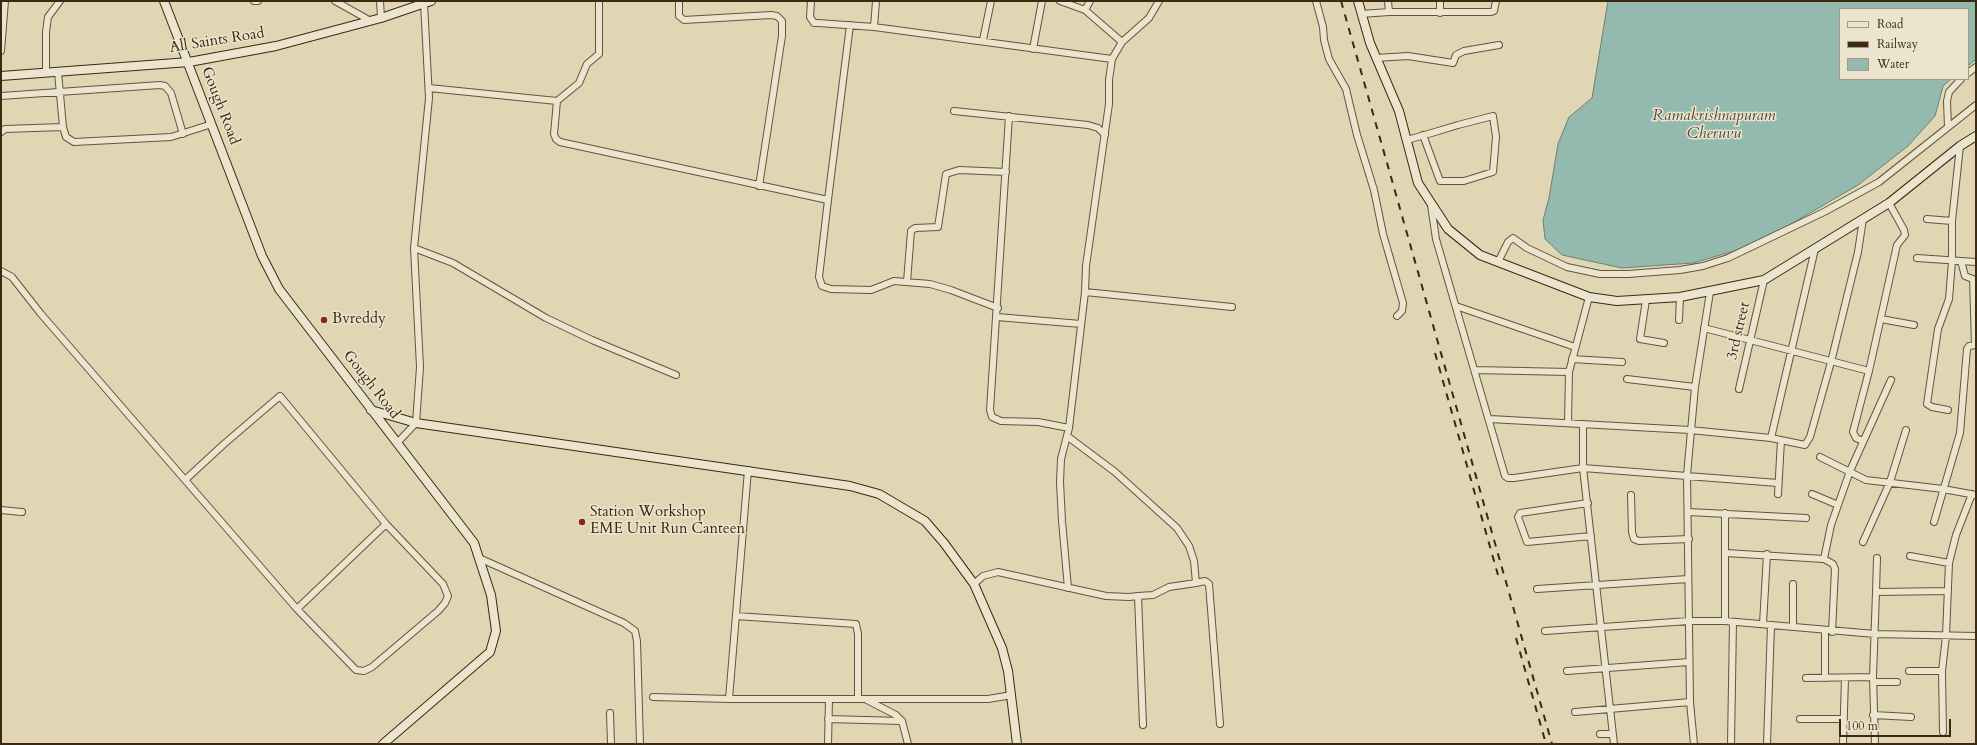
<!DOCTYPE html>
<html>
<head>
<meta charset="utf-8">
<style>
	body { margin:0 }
	#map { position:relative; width:1977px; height:745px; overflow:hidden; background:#e0d6b3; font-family:Cardo,serif }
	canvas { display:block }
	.frame { position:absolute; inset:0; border:2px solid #3b2912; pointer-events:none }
	.legend { position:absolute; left:1839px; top:8px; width:130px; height:72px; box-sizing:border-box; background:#ebe4ce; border:1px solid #a59983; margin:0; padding:5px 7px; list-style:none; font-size:12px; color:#3b2912 }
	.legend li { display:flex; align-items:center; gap:8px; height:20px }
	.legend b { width:20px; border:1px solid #a59983 }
	.scale { position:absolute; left:1839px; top:719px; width:112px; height:18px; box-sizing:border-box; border:2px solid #3b2912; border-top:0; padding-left:5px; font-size:12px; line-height:14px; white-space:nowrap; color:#3b2912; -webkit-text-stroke:3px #ebe4ce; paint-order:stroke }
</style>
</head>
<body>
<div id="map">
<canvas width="1977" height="745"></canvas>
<div class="frame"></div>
<ul class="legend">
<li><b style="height:5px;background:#ebe4ce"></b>Road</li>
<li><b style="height:5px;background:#3b2912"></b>Railway</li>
<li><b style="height:11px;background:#94b9ae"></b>Water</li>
</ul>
<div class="scale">100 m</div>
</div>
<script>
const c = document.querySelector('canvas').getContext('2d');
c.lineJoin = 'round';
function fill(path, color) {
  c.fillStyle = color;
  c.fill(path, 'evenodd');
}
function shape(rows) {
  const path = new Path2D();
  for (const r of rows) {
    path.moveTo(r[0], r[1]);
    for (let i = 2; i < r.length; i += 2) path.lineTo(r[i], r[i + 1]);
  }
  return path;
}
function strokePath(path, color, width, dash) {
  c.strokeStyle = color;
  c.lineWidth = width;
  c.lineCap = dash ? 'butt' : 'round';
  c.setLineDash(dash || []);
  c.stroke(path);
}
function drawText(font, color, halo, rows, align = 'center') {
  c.font = font + ' Cardo,serif';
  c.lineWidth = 3;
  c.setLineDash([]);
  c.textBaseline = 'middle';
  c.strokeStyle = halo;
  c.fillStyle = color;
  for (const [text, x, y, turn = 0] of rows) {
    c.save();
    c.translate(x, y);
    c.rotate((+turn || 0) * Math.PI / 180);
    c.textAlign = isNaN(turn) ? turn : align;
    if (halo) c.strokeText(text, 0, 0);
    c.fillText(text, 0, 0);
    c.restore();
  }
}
const water = shape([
	[1608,1,1976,1,1976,59,1968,66,1968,9,1840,9,1840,79,1951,79,1943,86,1935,116,1908,146,1858,185,1755,245,1693,263,1622,268,1562,255,1545,239,1543,220,1549,198,1558,144,1569,117,1592,98,1608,1]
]);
fill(water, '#94b9ae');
strokePath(water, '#707f70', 1);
const street = shape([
	[254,1,258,1],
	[335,1,369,20],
	[380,1,381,18],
	[679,1,679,16,684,20,771,15,777,16,782,21,782,36,759,186],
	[811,1,810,17,814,23,818,23,874,27,1112,59],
	[1060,1,1085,10,1122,42],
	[1316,1,1323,27,1324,40,1329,59,1346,89,1357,135,1374,190,1383,234,1403,303,1402,311,1397,316],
	[1388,1,1389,12],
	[1085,10,1090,1],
	[1440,13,1440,1],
	[1361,14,1389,12,1491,12,1494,11,1496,1],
	[874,27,876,1],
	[983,40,991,1],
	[1033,49,1042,1],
	[1,51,5,1],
	[1376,58,1408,56,1453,63,1456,55,1464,51,1499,45],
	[58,72,63,127,66,137,74,142,171,137,212,124],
	[46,73,46,32,48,17,60,1],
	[1968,73,1976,67],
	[429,88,557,101,579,83,587,64,599,54,599,1],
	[1,96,160,85,165,86,171,93,183,134],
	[557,101,554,134,556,139,560,142,828,200,850,25],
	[954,111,1088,125,1098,128,1105,135],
	[1009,116,990,410,992,417,1001,421,1038,422,1069,428],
	[1948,127,1947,101,1949,92,1961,79],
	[1,132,5,129,63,127],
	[1407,140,1435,132,1458,125,1493,116,1496,137,1493,172,1464,181,1440,181,1423,135],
	[828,200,819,277,822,286,831,289,871,290,894,281,930,284,951,290,998,308],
	[1431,205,1436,239,1505,476,1508,478,1514,478,1583,468,1778,483],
	[1927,219,1952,221],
	[414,248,453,263,546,318,592,340,676,375],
	[1917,258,1976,262],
	[1961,261,1965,276,1973,279,1975,345],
	[1498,262,1508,242,1513,238,1527,248,1567,267,1600,274,1628,274,1680,270,1703,266,1728,258,1824,212,1879,182,1976,105],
	[1,271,12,277,41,314,297,609,356,670,364,671,372,667,438,611,445,603,448,596,443,584,386,524,280,396,224,444,185,480],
	[907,282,911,231,915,228,938,227,946,174,959,170,1006,172],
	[1085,292,1232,307],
	[1646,300,1640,339,1664,343],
	[1456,306,1575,347],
	[997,317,1081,324],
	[1881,319,1914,325],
	[1679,320,1680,297],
	[1704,328,1869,371],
	[1572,359,1622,362],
	[1475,370,1569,372],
	[1627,379,1695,387],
	[1739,389,1764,280],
	[1948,410,1932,407,1927,404,1938,329,1949,299,1952,261,1952,221,1960,146],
	[1490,419,1690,430,1771,438,1805,445,1810,437,1831,362,1858,252,1863,219],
	[1568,423,1569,372,1589,297],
	[1583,424,1583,468,1614,744],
	[1067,436,1115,472,1177,528,1189,546,1194,561,1196,583,1205,581,1209,584,1220,724],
	[1771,438,1815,249],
	[1863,441,1856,438,1853,432,1869,371,1897,245,1905,235,1904,230,1889,203],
	[398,442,416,423,420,367,414,248,429,98,424,3],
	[1820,457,1866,480,1943,489,1976,495],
	[748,470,729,699,988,699,1012,695],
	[1778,494,1781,440],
	[1812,494,1838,505],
	[1631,495,1632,532,1634,539,1639,541,1689,539],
	[1588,503,1520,513,1518,517,1527,542,1591,536],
	[1,510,22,512],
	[1688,512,1806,518],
	[1934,522,1960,433,1967,349,1969,346,1976,345],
	[1863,542,1890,482,1906,430],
	[1726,553,1824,559,1833,564,1835,569,1832,632],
	[1910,556,1949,563],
	[479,558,624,623,635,631,637,641,640,744],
	[1824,559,1831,525,1850,471,1891,380],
	[974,584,983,576,998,572,1106,596,1129,597,1138,596],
	[1793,584,1793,626],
	[1068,588,1062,521,1060,482,1061,459,1069,428,1085,292,1086,266,1109,104,1109,80,1112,59,1122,42,1149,18,1159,1],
	[1537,589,1688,579],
	[1876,592,1877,558],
	[297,609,386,524],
	[736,616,856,624,858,634,858,699],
	[1725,621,1725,513],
	[1763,624,1767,554],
	[1545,631,1689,621,1725,621,1875,634,1976,636],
	[1567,671,1689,662],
	[1909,671,1942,671],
	[1806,678,1873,677],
	[1825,678,1825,631],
	[1873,682,1897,682],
	[653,697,729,699],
	[867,700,896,715,902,721,908,744],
	[1575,712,1690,702],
	[610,713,611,744],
	[1873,715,1911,717],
	[828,719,902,721],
	[1800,719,1844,719],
	[1143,725,1138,596,1153,595,1169,587,1196,583],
	[1943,732,1942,671,1946,636,1949,563,1956,535,1972,494],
	[1600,734,1612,734],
	[828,744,829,699],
	[1694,744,1690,702,1687,475,1695,387,1710,292],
	[1731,744,1733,622],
	[1767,744,1771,625],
	[1843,744,1845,678],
	[1875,744,1873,677,1876,592,1948,591]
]);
const secondary = shape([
	[164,1,262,256,279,289,474,543,491,595,496,631,490,652,383,744],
	[1358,1,1370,43,1399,111,1418,183,1448,229,1480,255,1589,297,1617,301,1680,297,1764,280,1889,203,1960,146,1976,136],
	[1,76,189,62,276,46,381,18,431,1],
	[371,410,416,423,850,486,879,494,925,521,944,543,974,584,1002,648,1008,671,1017,744]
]);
strokePath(street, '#64543a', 8);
strokePath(secondary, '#3b2912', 10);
strokePath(street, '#ebe4ce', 6);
strokePath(secondary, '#ebe4ce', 8);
strokePath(shape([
	[1341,1,1552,744],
	[1435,353,1498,575],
	[1516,638,1546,744]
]), '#3b2912', 2, [7, 7]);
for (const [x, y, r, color] of [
	[324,320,4,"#8f2418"],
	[582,522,4,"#8f2418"]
]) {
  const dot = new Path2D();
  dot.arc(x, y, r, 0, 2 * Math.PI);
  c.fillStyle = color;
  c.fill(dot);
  strokePath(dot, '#ebe4ce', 1.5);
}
drawText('15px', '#3b2912', '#ebe4ce', [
	["All Saints Road",217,41,-9],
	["Gough Road",220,106,69],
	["3rd street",1739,331,-77],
	["Gough Road",371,385,52]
]);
drawText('15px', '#3b2912', '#ebe4ce', [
	["Bvreddy",332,320],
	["Station Workshop",590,513],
	["EME Unit Run Canteen",590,530]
], 'left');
drawText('italic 16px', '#514d39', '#ebe4ce', [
	["Ramakrishnapuram",1714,116],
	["Cheruvu",1714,134]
]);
</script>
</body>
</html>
